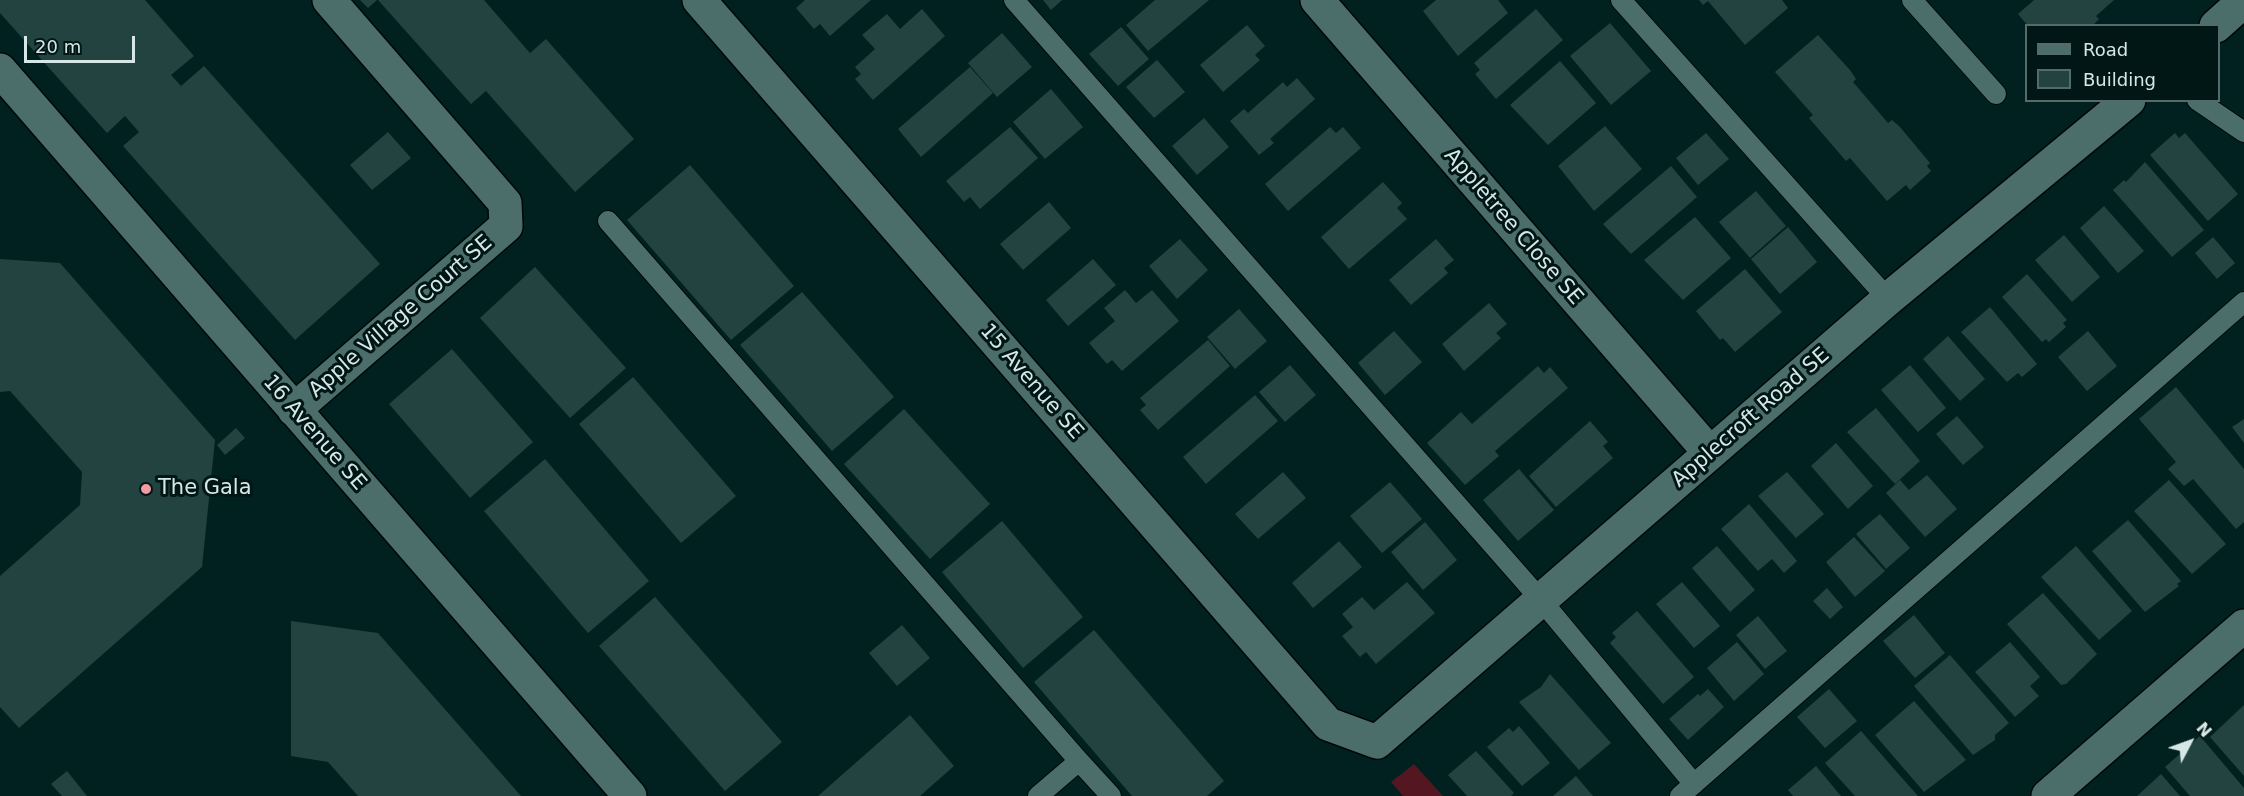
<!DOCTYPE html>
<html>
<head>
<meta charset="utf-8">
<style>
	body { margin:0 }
	#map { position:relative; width:2244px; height:796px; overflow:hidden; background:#00211f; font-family:"DejaVu Sans",sans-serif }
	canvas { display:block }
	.legend { position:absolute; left:2025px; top:24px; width:195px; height:78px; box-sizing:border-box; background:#001715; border:2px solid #556b69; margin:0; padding:8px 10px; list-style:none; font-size:18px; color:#d5e8e6 }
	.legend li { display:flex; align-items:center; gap:12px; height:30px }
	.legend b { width:30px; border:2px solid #556b69 }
	.north { position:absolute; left:2160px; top:712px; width:60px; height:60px; -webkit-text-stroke:4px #001715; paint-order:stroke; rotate:49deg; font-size:16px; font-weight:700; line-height:24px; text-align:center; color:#d5e8e6 }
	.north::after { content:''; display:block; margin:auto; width:21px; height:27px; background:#d5e8e6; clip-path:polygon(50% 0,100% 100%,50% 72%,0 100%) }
	.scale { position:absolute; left:24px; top:36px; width:111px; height:27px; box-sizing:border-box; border:3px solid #d5e8e6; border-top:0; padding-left:8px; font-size:18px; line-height:21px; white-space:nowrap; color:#d5e8e6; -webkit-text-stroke:4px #001715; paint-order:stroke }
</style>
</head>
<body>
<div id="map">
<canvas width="2244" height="796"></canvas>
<ul class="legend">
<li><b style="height:8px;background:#4c6e6b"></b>Road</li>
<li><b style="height:16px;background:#224340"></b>Building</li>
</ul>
<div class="north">N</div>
<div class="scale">20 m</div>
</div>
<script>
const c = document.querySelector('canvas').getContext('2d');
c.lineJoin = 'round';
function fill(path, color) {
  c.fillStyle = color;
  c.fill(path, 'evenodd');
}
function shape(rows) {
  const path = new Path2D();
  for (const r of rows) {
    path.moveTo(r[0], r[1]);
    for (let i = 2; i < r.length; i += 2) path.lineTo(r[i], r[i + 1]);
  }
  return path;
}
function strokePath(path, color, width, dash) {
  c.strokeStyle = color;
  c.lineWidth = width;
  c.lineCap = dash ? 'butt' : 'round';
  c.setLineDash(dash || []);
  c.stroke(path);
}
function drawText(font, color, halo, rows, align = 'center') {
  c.font = font + ' "DejaVu Sans",sans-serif';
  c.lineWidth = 6;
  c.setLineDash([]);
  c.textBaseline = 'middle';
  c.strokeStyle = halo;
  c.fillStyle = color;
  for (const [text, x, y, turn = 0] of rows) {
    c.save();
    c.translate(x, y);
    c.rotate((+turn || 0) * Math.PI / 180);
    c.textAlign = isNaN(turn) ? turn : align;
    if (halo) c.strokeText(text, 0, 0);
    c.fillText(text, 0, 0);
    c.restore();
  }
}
fill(shape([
	[1414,764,1443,796,1403,796,1391,782]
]), '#541621');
fill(shape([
	[0,0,145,0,194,56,171,75,181,86,204,66,380,264,295,340,123,146,139,132,125,116,107,133,0,13],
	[360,0,377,0,368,8],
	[378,0,484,0,530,53,546,39,634,139,575,192,486,91,471,104],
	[805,0,871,0,830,36,820,24,814,29,796,8],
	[1043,0,1062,0,1051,10],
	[1155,0,1209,0,1148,51,1126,25],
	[1436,0,1498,0,1508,13,1458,56,1423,11],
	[1699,0,1782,0,1788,8,1745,45,1708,1,1703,5],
	[2034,0,2114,0,2096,16,2099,19,2092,26,2028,26,2018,14],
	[922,9,945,36,873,100,855,79,861,74,855,67,875,49,862,35,887,14,900,29],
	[1536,9,1563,40,1496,99,1475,74,1480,70,1474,63],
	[1610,23,1651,71,1611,105,1570,56],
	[1247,25,1265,46,1255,55,1260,60,1223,92,1200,65],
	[1121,27,1149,59,1118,86,1089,54],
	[1002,33,1032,67,997,97,968,63],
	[1818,35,1850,70,1856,79,1853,82,1888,123,1892,120,1900,127,1930,163,1927,166,1931,171,1910,190,1906,185,1887,201,1850,158,1846,161,1809,118,1813,115,1775,72],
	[1157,60,1185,92,1154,118,1126,87],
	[1560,61,1596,103,1548,145,1510,105],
	[970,67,993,93,921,157,898,129],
	[1297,78,1315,99,1270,139,1274,143,1259,155,1230,121,1244,109,1248,113,1283,82,1287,87],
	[1051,89,1083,127,1045,159,1013,122],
	[1204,118,1229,147,1197,175,1172,146],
	[1605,126,1642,169,1594,211,1558,166],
	[1010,127,1038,158,980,209,970,197,964,202,946,181],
	[1330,127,1336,133,1343,127,1361,148,1288,211,1265,184],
	[388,132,411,158,372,190,350,165],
	[1706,133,1729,159,1698,185,1676,158],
	[2175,133,2179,138,2185,133,2238,194,2208,221,2150,155],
	[2145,162,2204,230,2172,257,2113,190,2124,180,2126,182],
	[690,165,794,286,731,340,627,220],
	[1671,166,1697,197,1631,254,1603,224],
	[1383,182,1402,203,1397,208,1407,219,1349,269,1321,237],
	[1756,191,1786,226,1750,258,1719,222],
	[1049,202,1071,228,1023,270,1000,244],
	[2104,206,2144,251,2118,273,2080,228],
	[1695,217,1731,258,1683,300,1644,260],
	[1788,227,1817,262,1780,294,1751,259],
	[2064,235,2100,277,2072,302,2035,260],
	[2213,237,2235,263,2217,279,2195,253],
	[1180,239,1208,270,1177,299,1149,266],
	[1436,239,1454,260,1444,268,1448,273,1411,305,1389,280],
	[0,259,60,263,215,440,202,567,19,728,0,707,0,576,80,505,82,472,10,391,0,392],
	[1093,259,1116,285,1068,326,1046,300],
	[535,267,626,368,570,418,480,318],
	[1745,269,1782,312,1735,352,1723,338,1720,340,1696,311],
	[2027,274,2067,320,2063,323,2066,327,2049,342,2046,339,2042,342,2002,297],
	[1125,290,1136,303,1152,290,1179,321,1122,371,1112,360,1107,364,1089,343,1115,321,1104,308],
	[802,292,894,397,832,451,740,345],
	[1489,303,1507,324,1496,333,1501,338,1464,371,1442,344],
	[1990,307,2037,364,2022,377,2018,373,2007,382,1961,332],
	[1239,309,1267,341,1235,369,1207,337],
	[1394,331,1422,362,1385,395,1358,363],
	[2088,331,2117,366,2087,391,2058,357],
	[1948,336,1985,379,1960,401,1923,359],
	[1208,340,1230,366,1158,430,1140,410,1146,405,1140,398],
	[452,349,533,442,470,498,389,404],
	[1290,365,1316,395,1285,422,1259,392],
	[1910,365,1946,408,1918,432,1881,390],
	[1538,366,1544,373,1550,367,1568,388,1495,451,1499,456,1465,485,1427,443,1461,412,1472,424],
	[633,377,736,496,681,543,579,424],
	[2176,387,2244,469,2244,522,2236,529,2193,479,2184,486,2168,469,2176,462,2139,419],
	[1255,395,1278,421,1206,484,1183,457],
	[1876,408,1920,461,1895,484,1847,432],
	[904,409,990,504,930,559,844,464],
	[1957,416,1984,447,1963,465,1936,434],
	[2244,419,2244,443,2232,427],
	[1590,421,1608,442,1603,446,1613,458,1556,507,1529,476],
	[236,428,245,438,225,455,217,445],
	[1836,443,1873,486,1848,509,1811,466],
	[545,459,649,581,588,633,484,511],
	[1519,469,1554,510,1518,541,1483,500],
	[1283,472,1306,498,1258,539,1235,514],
	[1787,472,1824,514,1796,538,1758,496],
	[1927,475,1957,509,1925,537,1886,493,1900,480,1909,490],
	[2169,480,2226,544,2192,574,2134,511],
	[1390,482,1422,519,1382,553,1350,516],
	[1749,504,1797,561,1784,573,1772,559,1758,571,1721,529],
	[1880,514,1910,548,1886,569,1856,534],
	[2128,520,2181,581,2177,584,2179,586,2145,612,2092,551],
	[1002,521,1083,617,1023,668,942,572],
	[1425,522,1457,560,1423,590,1391,552],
	[1854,537,1885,571,1855,597,1826,562],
	[1339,541,1362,567,1313,608,1292,583],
	[1717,546,1755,590,1730,612,1692,568],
	[2076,546,2132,611,2099,640,2041,577],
	[1407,582,1435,613,1376,664,1366,652,1360,657,1342,636,1353,627,1342,614,1362,597,1374,610],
	[1682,582,1720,626,1694,648,1656,604],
	[1827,588,1843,607,1830,619,1813,601],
	[2043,593,2097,654,2066,684,2061,685,2007,624],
	[655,597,782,742,725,791,599,646],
	[1637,611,1694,677,1663,704,1610,643,1616,637,1612,633],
	[1914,615,1945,653,1915,678,1883,641],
	[1758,616,1787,651,1765,669,1736,635],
	[291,621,378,633,521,796,358,796,328,762,291,756],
	[902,625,930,658,897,686,869,653],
	[1094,630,1224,781,1207,796,1132,796,1034,682],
	[1737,642,1764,674,1734,701,1707,668],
	[2010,642,2040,677,2030,686,2039,696,2015,717,1975,672],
	[1950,655,2009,723,1995,735,1995,740,1973,755,1914,686],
	[1550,674,1611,743,1579,770,1519,702,1541,687],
	[1708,689,1724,707,1688,740,1669,719,1698,694,1700,696],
	[1829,689,1857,721,1825,748,1797,717],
	[1914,701,1966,760,1924,792,1875,735],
	[2244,705,2244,776,2210,737],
	[910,715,954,766,920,796,818,796],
	[1519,726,1550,763,1522,786,1487,747,1509,728,1513,732],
	[1861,731,1895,770,1918,796,1855,796,1825,763],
	[2200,736,2244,788,2244,796,2190,796,2165,767],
	[1476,751,1514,793,1511,796,1467,796,1448,775],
	[1816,766,1841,796,1793,796,1788,790],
	[67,771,87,796,62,796,51,784],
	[2161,774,2180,796,2137,796],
	[1576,776,1593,796,1553,796]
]), '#224340');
const lane = shape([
	[1014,0,1541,600,1694,784],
	[1621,0,1888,299],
	[1912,0,1996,94],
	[2197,100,2244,132],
	[608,221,1079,761,1038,796],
	[1079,761,1111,796],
	[1680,796,2244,302]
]);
const street = shape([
	[699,0,1328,724,1377,742,1888,299,2129,100],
	[1317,0,1710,453],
	[2216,26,2244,1],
	[0,70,630,796],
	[294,410,506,226,505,203,329,0],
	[2048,796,2244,626]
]);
strokePath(lane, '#000908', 22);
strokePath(street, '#000908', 36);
strokePath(lane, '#4c6e6b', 20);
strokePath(street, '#4c6e6b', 33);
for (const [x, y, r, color] of [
	[146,489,6,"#f49aa3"]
]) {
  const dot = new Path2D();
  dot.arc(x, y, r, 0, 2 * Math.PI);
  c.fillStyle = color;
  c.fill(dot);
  strokePath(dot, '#001715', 2);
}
drawText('21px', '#d5e8e6', '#001715', [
	["Appletree Close SE",1513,227,49],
	["Apple Village Court SE",401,317,-41],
	["15 Avenue SE",1031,382,49],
	["Applecroft Road SE",1751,418,-41],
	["16 Avenue SE",314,433,49]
]);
drawText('21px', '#d5e8e6', '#001715', [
	["The Gala",158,489]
], 'left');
</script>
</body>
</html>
